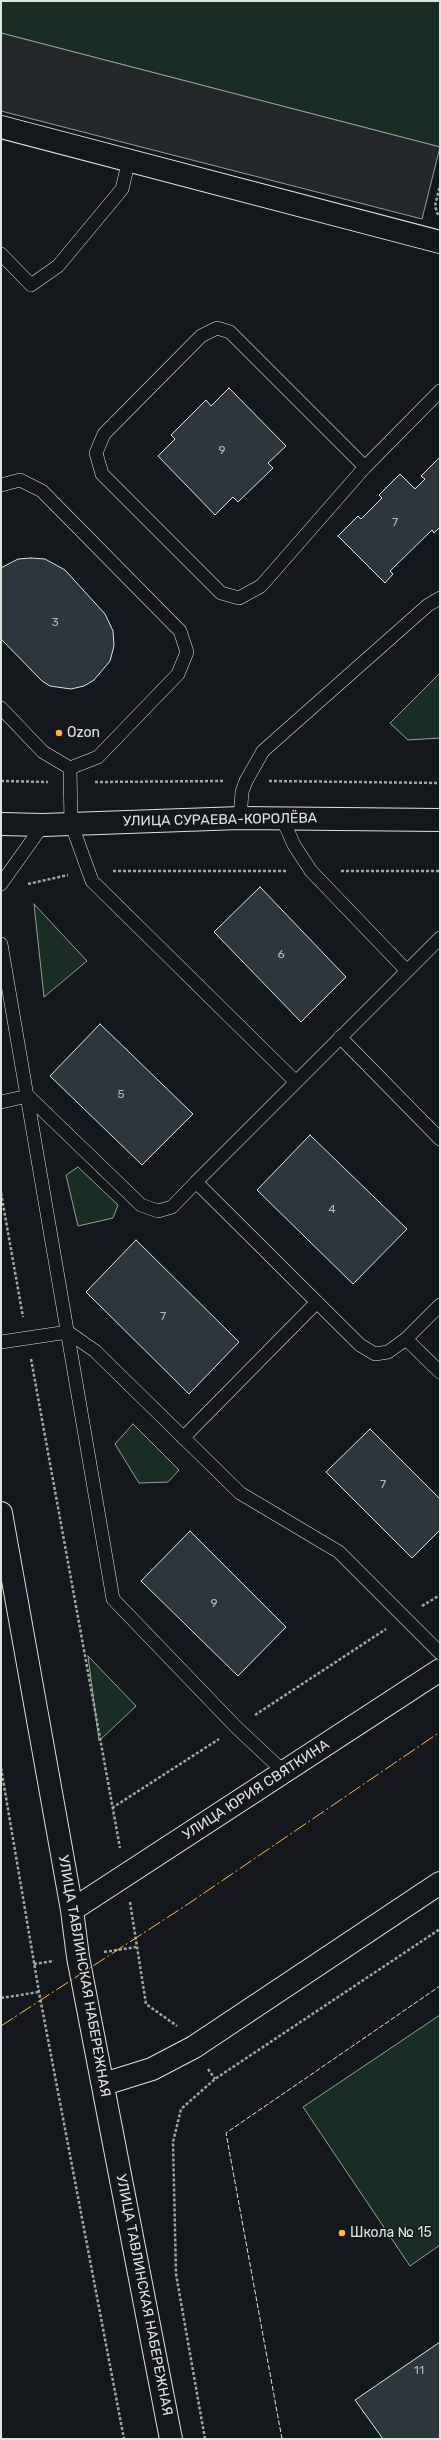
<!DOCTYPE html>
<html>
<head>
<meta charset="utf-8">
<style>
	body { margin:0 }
	#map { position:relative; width:441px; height:2440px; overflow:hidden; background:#14181c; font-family:Rubik,sans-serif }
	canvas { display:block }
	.frame { position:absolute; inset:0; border:2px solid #d8e6dc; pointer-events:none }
</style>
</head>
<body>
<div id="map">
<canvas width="441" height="2440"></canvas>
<div class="frame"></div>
</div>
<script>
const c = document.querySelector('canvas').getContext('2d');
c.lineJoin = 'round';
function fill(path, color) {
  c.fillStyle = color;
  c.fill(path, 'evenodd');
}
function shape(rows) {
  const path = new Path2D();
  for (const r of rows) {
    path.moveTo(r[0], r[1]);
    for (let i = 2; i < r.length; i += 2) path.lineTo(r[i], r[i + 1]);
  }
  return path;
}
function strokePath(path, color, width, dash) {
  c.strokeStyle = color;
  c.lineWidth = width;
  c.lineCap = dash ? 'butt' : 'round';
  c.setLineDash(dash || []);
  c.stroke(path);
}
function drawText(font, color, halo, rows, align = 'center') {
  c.font = font + ' Rubik,sans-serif';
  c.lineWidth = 3;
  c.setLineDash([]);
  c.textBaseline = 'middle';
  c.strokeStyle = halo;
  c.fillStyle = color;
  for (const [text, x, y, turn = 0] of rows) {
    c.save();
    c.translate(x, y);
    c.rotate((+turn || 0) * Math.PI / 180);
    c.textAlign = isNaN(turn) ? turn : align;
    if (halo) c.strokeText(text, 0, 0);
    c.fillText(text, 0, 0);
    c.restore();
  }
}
const green = shape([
	[1,1,440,1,440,147,1,33,1,1],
	[440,673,440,738,408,740,390,723,440,673],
	[34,904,87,961,44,997,34,904],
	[78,1167,118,1205,113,1218,78,1226,66,1175,78,1167],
	[133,1424,179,1470,168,1482,139,1483,115,1444,133,1424],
	[88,1656,136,1706,99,1741,88,1656],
	[440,2015,440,2245,410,2266,303,2107,440,2015]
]);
fill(green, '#1a2d24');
strokePath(green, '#939e99', 1);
const parking = shape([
	[1,33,440,147,422,219,1,111,1,33]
]);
fill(parking, '#24282b');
strokePath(parking, '#939e99', 1);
const building = shape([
	[229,388,286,446,268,463,273,468,238,502,233,497,215,515,158,456,175,439,171,435,206,400,211,406,229,388],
	[440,457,440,527,434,533,432,530,390,571,393,574,385,583,338,536,358,516,361,519,382,498,379,495,400,474,415,489,425,479,421,476,440,457],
	[31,558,45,559,65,570,105,614,113,631,114,646,110,661,94,680,84,686,71,689,50,686,42,681,1,639,1,568,18,559,31,558],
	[260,887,346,977,301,1022,214,932,260,887],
	[100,1024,193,1114,142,1165,50,1076,100,1024],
	[310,1135,407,1229,353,1284,257,1190,310,1135],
	[136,1240,239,1342,189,1394,86,1292,136,1240],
	[370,1429,440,1499,440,1530,412,1558,326,1472,370,1429],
	[190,1531,286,1627,238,1676,141,1581,190,1531],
	[440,2342,440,2439,383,2439,355,2400,440,2342]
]);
fill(building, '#2c363c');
strokePath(building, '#d8e6dc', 1);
const lane = shape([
	[1,254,31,285,58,266,122,189,129,160],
	[365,467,230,332,217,328,201,336,104,434,96,453,102,474,221,593,239,598,261,586,365,467,440,391],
	[1,485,20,480,42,491,180,631,187,652,178,674,98,757,70,768],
	[1,708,43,752,70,768],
	[70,768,71,823,92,881,295,1081],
	[240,818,242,792,246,781,263,751,428,605,440,598],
	[282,818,294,845,311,871,407,971],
	[1,884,43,825],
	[1,944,113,1599,236,1727,284,1772],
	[340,1037,440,1139],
	[1,1102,28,1096,141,1205,158,1211,172,1207,196,1182],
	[440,1305,406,1339,440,1372],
	[406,1339,388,1352,375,1354,360,1345,196,1182,440,938],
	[1,1342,68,1332,95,1351,240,1493,339,1552,440,1653],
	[183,1438,317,1302]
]);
const street = shape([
	[1,127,440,242],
	[1,824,43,825,240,818,440,820],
	[1,1513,72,1910,78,1957,171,2439],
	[72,1910,440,1670],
	[104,2084,152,2069,194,2047,440,1883]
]);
strokePath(lane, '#d8e6dc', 14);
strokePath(street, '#d8e6dc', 24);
strokePath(shape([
	[438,215,435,206,440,185],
	[1,781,48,782],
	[269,781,440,783],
	[95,782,224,781],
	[113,871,286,871],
	[341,871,440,871],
	[28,884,68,875],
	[1,1193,23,1317],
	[31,1359,120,1848],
	[422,1606,440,1595],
	[255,1715,386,1629],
	[1,1768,39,1992,124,2439],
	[112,1808,219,1739],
	[130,1902,146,2004,177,2026],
	[104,1952,136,1947],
	[34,1964,54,1961],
	[1,1998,39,1992],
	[208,2069,215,2079],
	[205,2439,176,2274,173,2142,181,2109,215,2079,440,1929]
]), '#9da8a2', 2.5, [3, 2]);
strokePath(lane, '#14181c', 13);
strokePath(street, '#14181c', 22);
strokePath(shape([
	[282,2439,226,2133,440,1986]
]), '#d8e6dc', 1, [5, 2]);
strokePath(shape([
	[1,2026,188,1904,440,1732]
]), '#ffb74d', 1, [14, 3, 2, 3]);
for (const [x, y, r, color] of [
	[59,733,4,"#ffb74d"],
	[342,2233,4,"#ffb74d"]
]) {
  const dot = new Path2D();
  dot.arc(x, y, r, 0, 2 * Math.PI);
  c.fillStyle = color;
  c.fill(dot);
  strokePath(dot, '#14181c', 1.5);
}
drawText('12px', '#adbab4', null, [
	["9",222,451],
	["7",395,523],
	["3",55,623],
	["6",281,955],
	["5",121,1095],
	["4",332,1210],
	["7",163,1317],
	["7",383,1485],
	["9",214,1604],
	["11",419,2371]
]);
drawText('14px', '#d8e6dc', '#14181c', [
	["Ozon",67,733],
	["Школа № 15",350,2233]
], 'left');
drawText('14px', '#d8e6dc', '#14181c', [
	["УЛИЦА СУРАЕВА-КОРОЛЁВА",220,820,-1],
	["УЛИЦА ЮРИЯ СВЯТКИНА",256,1790,-33],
	["УЛИЦА ТАВЛИНСКАЯ НАБЕРЕЖНАЯ",84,1976,80],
	["УЛИЦА ТАВЛИНСКАЯ НАБЕРЕЖНАЯ",144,2295,79]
]);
</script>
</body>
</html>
